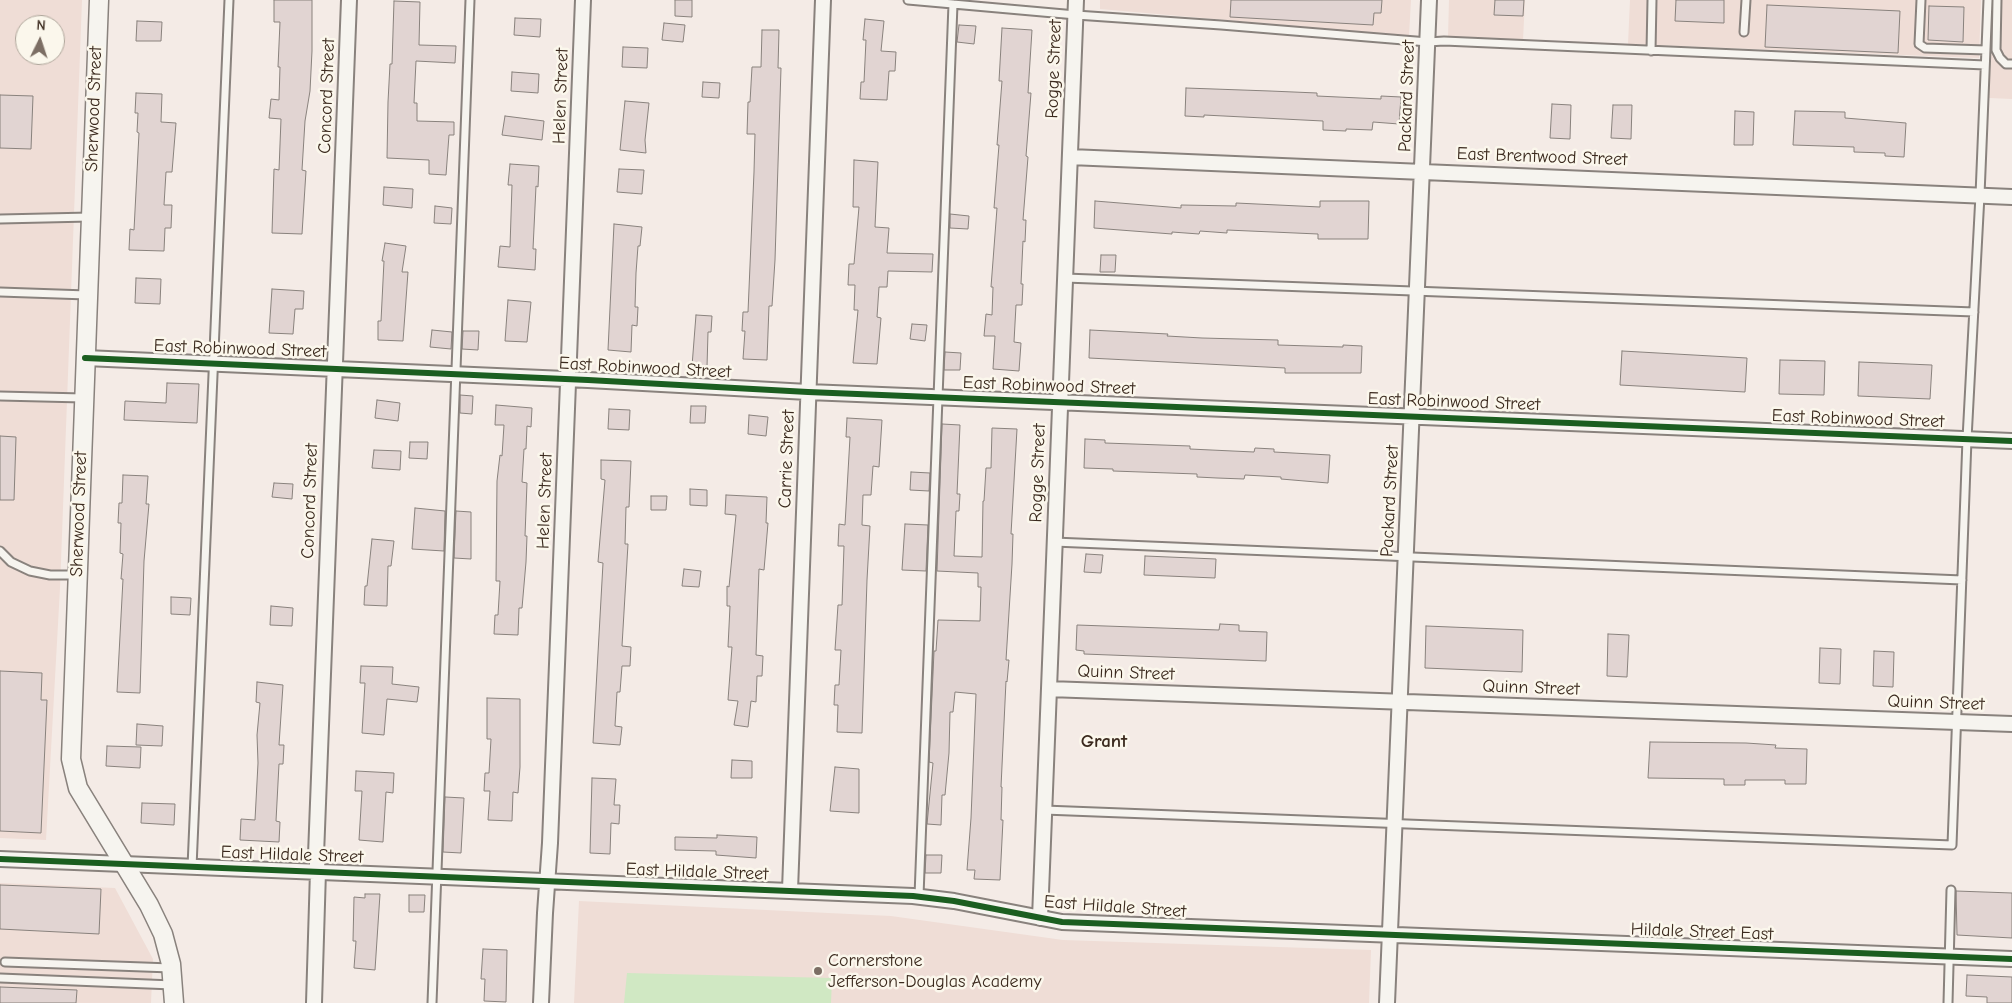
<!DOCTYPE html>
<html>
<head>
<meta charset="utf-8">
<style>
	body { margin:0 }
	#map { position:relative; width:2012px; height:1003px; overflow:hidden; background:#f4ebe6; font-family:"Comic Neue",sans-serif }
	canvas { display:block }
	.north { position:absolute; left:15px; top:15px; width:50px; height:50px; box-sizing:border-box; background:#fbf7ec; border:1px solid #aea59a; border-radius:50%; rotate:4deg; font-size:14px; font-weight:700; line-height:20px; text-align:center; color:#3b2a1e }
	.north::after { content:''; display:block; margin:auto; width:18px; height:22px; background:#7c6e64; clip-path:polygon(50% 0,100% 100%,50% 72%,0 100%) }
</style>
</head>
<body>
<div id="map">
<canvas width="2012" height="1003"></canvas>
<div class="north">N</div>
</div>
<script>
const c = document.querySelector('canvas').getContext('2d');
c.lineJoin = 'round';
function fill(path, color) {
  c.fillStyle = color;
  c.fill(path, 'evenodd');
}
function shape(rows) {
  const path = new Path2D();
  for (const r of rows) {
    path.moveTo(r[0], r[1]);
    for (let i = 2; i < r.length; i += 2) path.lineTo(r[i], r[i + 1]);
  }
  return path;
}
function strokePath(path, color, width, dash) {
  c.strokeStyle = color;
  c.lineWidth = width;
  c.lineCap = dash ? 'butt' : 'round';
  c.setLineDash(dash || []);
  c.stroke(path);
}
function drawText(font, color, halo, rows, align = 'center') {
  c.font = font + ' "Comic Neue",sans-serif';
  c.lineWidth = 5;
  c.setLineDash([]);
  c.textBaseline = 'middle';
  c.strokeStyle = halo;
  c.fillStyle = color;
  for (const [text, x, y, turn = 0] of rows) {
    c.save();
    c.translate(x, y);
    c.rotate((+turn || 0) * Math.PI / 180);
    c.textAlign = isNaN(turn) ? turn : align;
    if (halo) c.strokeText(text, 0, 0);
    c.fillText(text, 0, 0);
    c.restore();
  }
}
fill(shape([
	[0,0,82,0,60,588,46,840,0,838],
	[25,25,55,25,55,55,25,55],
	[1100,0,1411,0,1409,36,1100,9],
	[1449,0,1525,0,1523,40,1448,37],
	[1630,0,1981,0,1979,58,1628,44],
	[1993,0,2012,0,2012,99,1989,98],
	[0,883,115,888,153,959,151,1003,0,1003],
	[579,901,891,916,1063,940,1371,950,1369,1003,574,1003]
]), '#efddd6');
fill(shape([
	[627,973,832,978,831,1003,624,1003]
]), '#d0e8c3');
const building = shape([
	[274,0,312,0,312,51,310,91,305,121,302,170,306,171,302,234,272,233,274,169,279,170,281,119,269,118,271,99,279,100,280,67,278,67,280,22,274,22,274,0],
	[675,0,692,0,692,17,675,16,675,0],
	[1231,0,1382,0,1381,13,1374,13,1373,25,1230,17,1231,0],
	[1495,0,1524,0,1523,16,1494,15,1495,0],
	[1676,0,1724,0,1724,23,1675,21,1676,0],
	[394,1,420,2,419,45,456,46,455,63,416,61,414,103,417,103,417,121,454,122,454,135,449,135,446,175,429,174,429,160,387,158,388,102,390,64,392,64,394,1],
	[1767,5,1900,11,1898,53,1765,47,1767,5],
	[1929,6,1964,7,1963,42,1928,40,1929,6],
	[515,18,541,19,540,37,514,35,515,18],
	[865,19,884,21,881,51,896,52,895,71,889,71,887,100,860,99,861,82,864,82,866,40,863,40,865,19],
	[137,21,162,22,161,41,136,41,137,21],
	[664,23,685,25,683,42,662,40,664,23],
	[959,25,976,26,974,44,957,42,959,25],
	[1002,28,1032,30,1028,93,1031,93,1026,156,1028,157,1023,220,1026,220,1025,242,1023,241,1021,284,1023,284,1022,305,1016,305,1014,342,1021,343,1019,371,993,369,995,336,984,336,986,314,992,315,993,287,991,287,997,208,994,208,999,145,997,145,1002,81,999,81,1002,28],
	[762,30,779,30,778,68,781,68,775,260,772,306,769,306,767,360,743,359,745,331,742,331,743,312,748,312,754,172,755,134,747,134,748,102,750,102,752,67,761,67,762,30],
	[623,47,648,48,647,68,622,67,623,47],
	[512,72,539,74,538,93,511,91,512,72],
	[703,82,720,83,719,98,702,97,703,82],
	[1186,88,1270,91,1317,93,1317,96,1381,99,1381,96,1401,97,1399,124,1373,122,1372,130,1346,129,1346,131,1323,130,1323,121,1204,115,1204,117,1185,116,1186,88],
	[136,93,162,94,161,122,176,123,172,172,166,172,164,205,172,205,171,228,165,228,164,251,129,250,130,229,134,230,139,133,137,132,138,113,135,113,136,93],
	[0,95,33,96,31,149,0,148,0,95],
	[625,101,649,103,645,140,646,153,620,150,625,101],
	[1552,104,1571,105,1570,139,1550,138,1552,104],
	[1613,105,1632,105,1631,139,1611,138,1613,105],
	[1735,111,1754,112,1753,145,1734,145,1735,111],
	[1795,111,1845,112,1845,118,1906,123,1904,157,1885,156,1885,153,1854,152,1854,147,1793,145,1795,111],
	[505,116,544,121,542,140,502,135,505,116],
	[854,160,878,162,875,227,889,228,887,253,933,254,932,272,888,271,887,287,879,287,877,317,881,318,877,364,853,363,858,310,854,310,855,285,848,285,849,264,854,264,859,207,853,207,854,160],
	[510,164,539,166,538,187,536,186,533,249,536,249,535,270,498,267,500,246,510,247,512,185,508,185,510,164],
	[619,169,644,170,642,194,617,192,619,169],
	[384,187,413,189,412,208,383,205,384,187],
	[1095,201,1181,208,1181,205,1236,206,1236,203,1320,207,1320,201,1369,201,1368,239,1318,239,1318,234,1227,230,1227,233,1200,231,1199,234,1172,232,1172,234,1094,228,1095,201],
	[435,206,452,208,451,224,434,223,435,206],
	[950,214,969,216,968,229,950,228,950,214],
	[614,224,642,227,640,246,638,246,636,273,635,307,638,307,637,326,632,325,631,352,608,350,614,224],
	[385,243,406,246,402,272,408,272,403,341,378,340,378,321,381,321,384,261,382,261,385,243],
	[1101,255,1116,255,1115,272,1100,272,1101,255],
	[136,278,161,279,160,304,135,303,136,278],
	[272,289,304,291,303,309,295,309,293,334,269,333,272,289],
	[508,300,531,302,527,342,505,341,508,300],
	[696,315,712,316,711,332,708,332,707,367,692,366,696,315],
	[912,324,927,325,925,341,910,339,912,324],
	[432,330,452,332,451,349,430,347,432,330],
	[1090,330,1168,334,1167,336,1202,338,1278,340,1278,345,1343,347,1343,345,1362,346,1361,373,1285,373,1285,368,1089,358,1090,330],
	[463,331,479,331,478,350,462,349,463,331],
	[1622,351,1747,358,1745,392,1620,385,1622,351],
	[945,352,961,353,960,370,944,370,945,352],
	[1780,360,1825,361,1824,395,1779,394,1780,360],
	[1859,362,1932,365,1930,399,1858,396,1859,362],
	[167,383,199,384,197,423,124,420,125,401,166,403,167,383],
	[460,395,473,396,472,414,460,413,460,395],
	[377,400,400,403,398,421,375,418,377,400],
	[496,405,532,408,531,427,527,426,526,449,524,449,522,482,527,483,525,536,527,536,526,562,522,608,519,608,518,635,494,634,495,615,498,615,500,581,496,581,497,481,500,455,502,456,504,425,495,425,496,405],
	[691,406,706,406,705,423,690,423,691,406],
	[609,409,630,410,629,430,608,429,609,409],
	[749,415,768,417,766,436,748,434,749,415],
	[847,418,882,420,879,467,873,466,871,495,863,495,862,525,870,526,867,580,862,733,837,732,838,705,834,705,835,685,839,685,841,650,835,650,838,605,842,605,844,546,838,546,839,524,845,525,850,437,846,437,847,418],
	[942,424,960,425,957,494,960,494,959,511,956,511,954,556,982,557,983,501,984,501,986,468,991,468,992,428,1017,429,1011,534,1013,534,1012,564,1006,660,1009,660,1007,682,1006,681,1001,787,1002,787,1001,820,1003,820,1000,880,974,879,975,870,967,870,971,818,976,694,955,692,953,712,950,712,949,753,945,795,942,795,941,825,927,824,933,763,929,762,934,651,936,651,938,620,980,621,981,587,978,587,978,573,937,571,942,424],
	[0,436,16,437,14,500,0,500,0,436],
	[1085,439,1105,440,1105,443,1190,446,1190,449,1254,452,1255,448,1274,449,1274,452,1330,455,1328,483,1281,479,1281,477,1245,475,1244,479,1217,478,1197,477,1197,474,1113,471,1113,469,1084,468,1085,439],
	[410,442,428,442,427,459,409,458,410,442],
	[374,450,401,451,400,470,372,468,374,450],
	[601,460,631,461,629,507,626,507,625,544,628,544,622,646,631,647,630,666,622,666,620,692,617,692,615,726,622,727,620,745,593,743,603,563,598,562,605,480,601,479,601,460],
	[911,472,930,473,929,491,910,490,911,472],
	[123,475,148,476,146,504,149,504,144,561,140,693,117,692,123,579,121,579,123,554,120,553,121,523,118,523,119,503,122,503,123,475],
	[274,483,293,484,292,499,272,497,274,483],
	[690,489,707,490,707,506,690,505,690,489],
	[726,495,767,497,766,523,768,523,764,570,759,569,756,655,763,656,762,676,757,676,756,702,751,701,748,727,734,725,738,701,728,700,732,647,728,647,730,606,727,606,727,586,729,587,736,515,725,514,726,495],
	[651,496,667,496,666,510,651,510,651,496],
	[415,508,445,511,444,551,412,549,415,508],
	[456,511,471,512,471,559,454,558,456,511],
	[905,524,928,525,926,571,902,570,905,524],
	[372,539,394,541,391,566,388,566,387,606,364,605,365,586,367,586,372,539],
	[1086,554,1103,555,1101,573,1084,572,1086,554],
	[1145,556,1216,559,1215,578,1144,575,1145,556],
	[684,569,701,571,699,587,682,586,684,569],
	[171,597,191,598,190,615,171,614,171,597],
	[271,606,293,608,292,626,270,625,271,606],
	[1220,624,1239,625,1239,631,1267,632,1266,661,1084,654,1084,651,1076,650,1077,625,1219,630,1220,624],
	[1426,626,1523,630,1522,672,1425,668,1426,626],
	[1608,634,1629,635,1627,677,1607,676,1608,634],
	[1820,648,1841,649,1840,684,1819,683,1820,648],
	[1874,651,1894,652,1893,687,1873,686,1874,651],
	[361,666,393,667,392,684,419,687,417,702,387,699,384,735,362,733,365,683,360,683,361,666],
	[0,671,42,673,41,700,47,700,41,833,0,831,0,671],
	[257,682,283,685,279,745,284,745,283,764,279,764,276,821,280,822,279,842,240,840,241,819,255,820,258,763,257,735,260,703,256,702,257,682],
	[487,698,520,699,520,767,518,793,513,792,512,821,488,820,490,791,484,791,485,773,489,773,491,739,487,739,487,698],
	[137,724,163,726,162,746,136,745,137,724],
	[1650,742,1746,743,1776,745,1775,748,1807,749,1806,784,1785,784,1785,780,1745,780,1745,785,1724,785,1724,779,1648,778,1650,742],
	[107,746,141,747,140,768,106,766,107,746],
	[732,760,752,761,752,778,731,778,732,760],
	[835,767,859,769,859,813,830,811,835,767],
	[356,771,394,773,393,793,386,792,383,842,359,840,362,791,355,791,356,771],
	[592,778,616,779,614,805,620,805,619,824,611,823,610,854,590,853,592,778],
	[445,797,464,798,461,853,443,852,445,797],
	[142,803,175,804,174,825,141,823,142,803],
	[717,835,757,837,756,858,716,855,716,851,675,850,675,837,717,838,717,835],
	[926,855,942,855,941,873,925,873,926,855],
	[0,885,101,889,99,934,0,929,0,885],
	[1956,891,2012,893,2012,938,1957,935,1956,891],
	[365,894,380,894,375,970,354,968,356,941,353,941,354,897,365,898,365,894],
	[409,895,425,895,424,912,409,912,409,895],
	[483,949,507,950,506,1002,484,1001,485,979,481,979,483,949],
	[1967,975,2012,977,2012,1003,1987,1003,1987,997,1966,996,1967,975],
	[0,987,77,990,76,1003,0,1003,0,987]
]);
fill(building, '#e1d4d2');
strokePath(building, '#89827d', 1);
const service = shape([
	[908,0,1076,15,1221,25,1428,42,1444,41,1985,65],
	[1921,0,1919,44,1925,48,1986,50],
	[1997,0,1996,50,2000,58,2006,64,2012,64],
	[1744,32,1746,0],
	[1651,51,1652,0],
	[0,219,90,217],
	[1065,278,1974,312],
	[0,292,87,295],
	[0,396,83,398],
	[1054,542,1962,580],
	[0,551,11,562,30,571,50,575,77,575],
	[1044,810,1952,845,1967,439,1980,195,1988,0],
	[192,867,229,0],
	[919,896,953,4],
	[5,962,171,968],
	[0,978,173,985],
	[432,1003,470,0],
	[1948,1003,1951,890]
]);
const minor = shape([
	[1070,157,2012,197],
	[85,358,588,380,808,392,2012,441],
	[1049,689,2012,724],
	[0,859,913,896,954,901,1062,922,2012,959],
	[790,890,823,0],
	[1040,918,1076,0],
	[314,1003,318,871,316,855,349,0],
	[541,1003,545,913,550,843,583,0],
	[1387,1003,1429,0]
]);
const tertiary = shape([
	[99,0,71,759,78,788,149,905,163,934,171,964,174,1003]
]);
strokePath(service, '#89827d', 11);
strokePath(minor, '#89827d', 18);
strokePath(tertiary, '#89827d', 21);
strokePath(service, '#f6f4ef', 7);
strokePath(minor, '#f6f4ef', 14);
strokePath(tertiary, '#f6f4ef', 18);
strokePath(shape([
	[85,358,588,380,808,392,2012,441],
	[0,859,913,896,954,901,1062,922,2012,959]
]), '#1b5e20', 6);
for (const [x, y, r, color] of [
	[818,971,5,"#7c6e64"]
]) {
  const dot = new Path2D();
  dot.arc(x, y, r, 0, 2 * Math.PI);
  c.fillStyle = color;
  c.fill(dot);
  strokePath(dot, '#fbf7ec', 2);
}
drawText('18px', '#3b2a1e', '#fbf7ec', [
	["Rogge Street",1054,69,-88],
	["Concord Street",327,96,-88],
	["Helen Street",561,96,-88],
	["Packard Street",1407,96,-88],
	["Sherwood Street",94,109,-88],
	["East Brentwood Street",1542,157,2],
	["East Robinwood Street",240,349,2],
	["East Robinwood Street",645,368,3],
	["East Robinwood Street",1049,386,2],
	["East Robinwood Street",1454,402,2],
	["East Robinwood Street",1858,419,2],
	["Carrie Street",787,459,-88],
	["Rogge Street",1038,473,-88],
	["Concord Street",310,501,-88],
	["Helen Street",545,501,-88],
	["Packard Street",1390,501,-87],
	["Sherwood Street",79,514,-88],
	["Quinn Street",1126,673,2],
	["Quinn Street",1531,688,2],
	["Quinn Street",1936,703,2],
	["East Hildale Street",292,855,2],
	["East Hildale Street",697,872,2],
	["East Hildale Street",1115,907,4],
	["Hildale Street East",1702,932,2]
]);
drawText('18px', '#3b2a1e', '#fbf7ec', [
	["Cornerstone",828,961],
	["Jefferson-Douglas Academy",828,982]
], 'left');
drawText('bold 19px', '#3b2a1e', '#fbf7ec', [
	["Grant",1104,742]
]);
</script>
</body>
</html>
